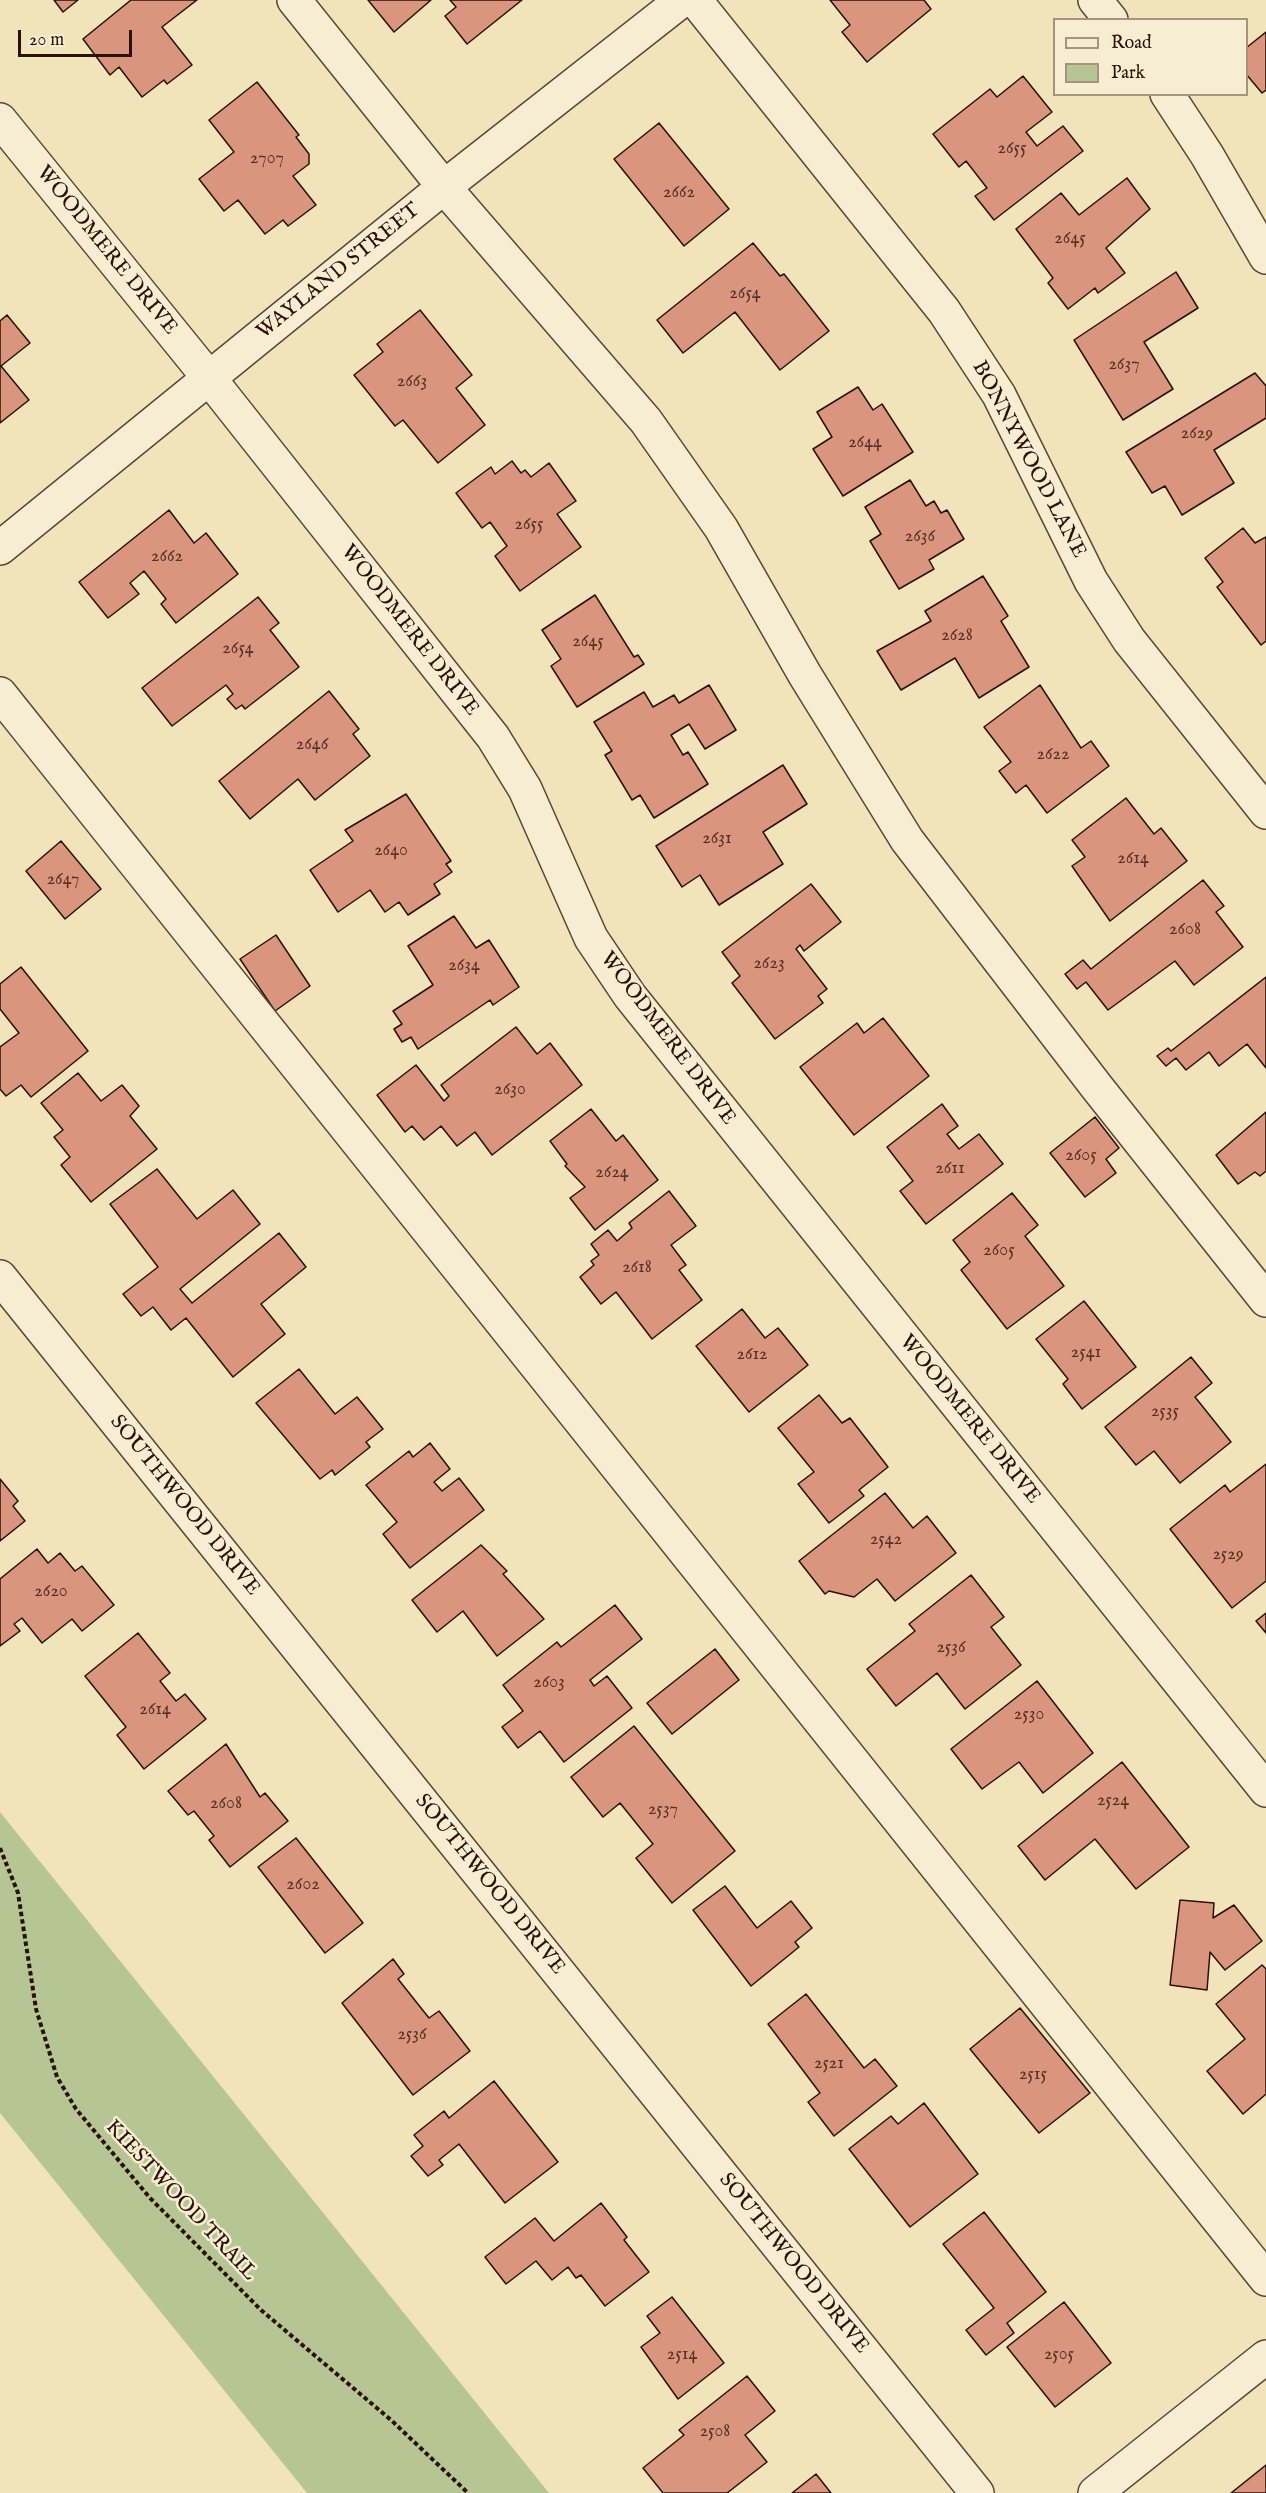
<!DOCTYPE html>
<html>
<head>
<meta charset="utf-8">
<style>
	body { margin:0 }
	#map { position:relative; width:1266px; height:2493px; overflow:hidden; background:#f1e4ba; font-family:"IM FELL English",serif }
	canvas { display:block }
	.legend { position:absolute; left:1053px; top:18px; width:195px; height:78px; box-sizing:border-box; background:#f6edd2; border:2px solid #a59580; margin:0; padding:8px 10px; list-style:none; font-size:18px; color:#2b1106 }
	.legend li { display:flex; align-items:center; gap:12px; height:30px }
	.legend b { width:30px; border:2px solid #a59580 }
	.scale { position:absolute; left:18px; top:30px; width:114px; height:27px; box-sizing:border-box; border:3px solid #2b1106; border-top:0; padding-left:8px; font-size:18px; line-height:21px; white-space:nowrap; color:#2b1106; -webkit-text-stroke:4px #f6edd2; paint-order:stroke }
</style>
</head>
<body>
<div id="map">
<canvas width="1266" height="2493"></canvas>
<ul class="legend">
<li><b style="height:8px;background:#f6edd2"></b>Road</li>
<li><b style="height:16px;background:#b5c594"></b>Park</li>
</ul>
<div class="scale">20 m</div>
</div>
<script>
const c = document.querySelector('canvas').getContext('2d');
c.lineJoin = 'round';
function fill(path, color) {
  c.fillStyle = color;
  c.fill(path, 'evenodd');
}
function shape(rows) {
  const path = new Path2D();
  for (const r of rows) {
    path.moveTo(r[0], r[1]);
    for (let i = 2; i < r.length; i += 2) path.lineTo(r[i], r[i + 1]);
  }
  return path;
}
function strokePath(path, color, width, dash) {
  c.strokeStyle = color;
  c.lineWidth = width;
  c.lineCap = dash ? 'butt' : 'round';
  c.setLineDash(dash || []);
  c.stroke(path);
}
function drawText(font, color, halo, rows, align = 'center') {
  c.font = font + ' "IM FELL English",serif';
  c.lineWidth = 5;
  c.setLineDash([]);
  c.textBaseline = 'middle';
  c.strokeStyle = halo;
  c.fillStyle = color;
  for (const [text, x, y, turn = 0] of rows) {
    c.save();
    c.translate(x, y);
    c.rotate((+turn || 0) * Math.PI / 180);
    c.textAlign = isNaN(turn) ? turn : align;
    if (halo) c.strokeText(text, 0, 0);
    c.fillText(text, 0, 0);
    c.restore();
  }
}
fill(shape([
	[0,1812,549,2493,307,2493,0,2113]
]), '#b5c594');
const building = shape([
	[54,0,78,0,63,12,54,0],
	[131,0,197,0,162,27,192,65,167,84,164,80,142,97,119,67,110,75,83,39,131,0],
	[368,0,431,0,394,32,368,0],
	[450,0,522,0,467,44,445,16,456,7,450,0],
	[830,0,924,0,931,9,867,62,842,32,850,25,830,0],
	[1266,32,1266,90,1262,93,1246,74,1246,48,1266,32],
	[1023,76,1052,112,1026,132,1037,146,1063,126,1083,151,994,220,975,196,987,188,966,161,959,167,933,134,990,89,997,97,1023,76],
	[257,82,299,135,296,137,309,154,309,164,293,176,316,205,288,226,283,220,265,234,238,200,224,211,199,179,234,152,209,120,257,82],
	[659,123,729,209,684,246,614,159,659,123],
	[1127,178,1150,209,1106,248,1125,273,1098,293,1095,288,1068,309,1048,283,1053,278,1016,229,1061,193,1079,215,1127,178],
	[753,243,780,276,784,274,829,331,780,370,735,312,683,353,657,320,753,243],
	[1176,272,1198,308,1144,342,1173,389,1123,420,1074,340,1176,272],
	[420,310,472,375,456,388,485,425,438,463,403,420,395,426,354,375,383,352,377,344,420,310],
	[7,315,30,343,1,366,29,400,0,423,0,321,7,315],
	[1255,373,1266,386,1266,418,1214,450,1234,483,1182,515,1165,486,1152,493,1126,452,1255,373],
	[858,387,873,410,882,404,913,452,843,496,813,449,832,437,817,412,858,387],
	[512,461,521,473,525,470,531,477,549,463,576,501,557,514,581,547,520,591,495,556,507,546,490,522,482,528,456,493,491,467,495,474,512,461],
	[910,480,926,506,934,501,941,513,947,510,964,539,929,560,934,569,899,589,870,541,881,534,865,507,910,480],
	[169,510,194,543,206,533,238,574,176,623,161,604,166,599,144,571,130,583,139,594,108,618,79,582,169,510],
	[1243,528,1255,543,1266,537,1266,641,1261,645,1217,587,1223,582,1205,558,1243,528],
	[983,576,1008,616,1001,621,1029,667,979,698,955,658,901,690,877,651,931,621,925,611,983,576],
	[595,595,634,657,638,655,644,664,577,707,551,666,561,659,542,630,595,595],
	[258,597,279,623,270,630,299,667,245,709,242,705,236,709,227,699,233,694,226,685,172,726,142,688,258,597],
	[709,685,736,730,705,749,689,724,671,735,683,755,688,752,708,784,654,818,640,795,632,800,605,755,612,751,594,722,644,692,653,707,674,695,679,703,709,685],
	[1040,685,1081,748,1091,741,1109,766,1047,813,1026,785,1016,793,999,771,1011,762,984,727,1040,685],
	[329,691,359,729,353,734,370,756,315,800,298,779,250,819,219,781,329,691],
	[783,765,807,804,763,832,783,864,719,905,700,875,682,887,656,846,783,765],
	[406,794,451,861,446,864,452,872,434,884,440,894,408,915,399,902,385,912,370,890,338,912,310,870,353,841,345,830,406,794],
	[1126,798,1154,834,1161,828,1187,861,1110,921,1072,866,1085,857,1072,840,1126,798],
	[61,841,101,889,65,919,26,871,61,841],
	[1203,880,1224,906,1216,912,1243,947,1194,985,1175,961,1108,1010,1086,982,1077,989,1065,974,1083,960,1091,969,1203,880],
	[811,884,841,922,804,951,800,945,796,949,827,989,818,996,823,1003,775,1039,732,983,740,976,722,952,811,884],
	[454,916,476,948,489,940,519,987,493,1005,490,1000,418,1049,411,1037,402,1042,394,1029,402,1024,393,1011,433,985,408,946,454,916],
	[276,935,310,986,275,1011,240,959,276,935],
	[21,967,88,1051,31,1097,21,1085,6,1096,0,1089,0,1047,19,1033,0,1009,0,984,21,967],
	[1266,977,1266,1068,1247,1044,1219,1066,1209,1052,1186,1070,1176,1058,1166,1066,1157,1056,1168,1048,1171,1051,1266,977],
	[883,1018,929,1076,854,1135,800,1067,857,1023,864,1033,883,1018],
	[516,1027,537,1054,550,1043,582,1085,492,1155,475,1132,457,1146,441,1126,424,1140,412,1126,405,1132,377,1095,416,1065,444,1101,449,1096,441,1085,516,1027],
	[78,1073,101,1101,122,1085,139,1106,130,1116,157,1149,91,1202,61,1165,70,1157,54,1137,63,1130,41,1103,78,1073],
	[942,1104,958,1126,947,1134,959,1149,979,1134,1003,1164,926,1224,900,1191,913,1181,887,1147,942,1104],
	[591,1109,616,1141,623,1135,658,1180,595,1230,570,1198,585,1187,565,1166,567,1164,550,1141,591,1109],
	[1266,1112,1266,1171,1260,1176,1255,1172,1238,1184,1216,1155,1266,1112],
	[1095,1117,1119,1148,1106,1159,1116,1173,1085,1197,1050,1153,1095,1117],
	[157,1169,197,1219,233,1190,260,1224,180,1289,192,1303,279,1233,306,1267,261,1304,285,1334,233,1377,186,1318,171,1330,153,1307,141,1316,123,1294,158,1267,110,1204,157,1169],
	[669,1191,696,1226,671,1245,686,1265,679,1270,702,1300,652,1339,616,1292,601,1304,580,1277,594,1265,591,1261,599,1255,591,1244,608,1230,617,1241,632,1228,629,1223,669,1191],
	[1012,1193,1038,1225,1025,1236,1064,1286,1007,1329,961,1270,970,1262,953,1240,1012,1193],
	[1084,1301,1136,1367,1082,1409,1063,1384,1068,1379,1036,1339,1084,1301],
	[742,1309,765,1338,778,1328,808,1365,749,1412,696,1346,742,1309],
	[1191,1357,1212,1383,1195,1397,1231,1442,1180,1483,1154,1451,1136,1465,1105,1427,1191,1357],
	[299,1369,335,1414,357,1397,383,1429,366,1442,370,1447,335,1475,332,1470,320,1479,256,1403,299,1369],
	[819,1395,842,1423,850,1418,888,1467,859,1490,864,1496,829,1523,798,1484,814,1472,778,1428,819,1395],
	[430,1443,450,1469,434,1482,442,1491,459,1478,484,1510,410,1568,383,1534,397,1522,366,1485,409,1451,413,1457,430,1443],
	[1266,1464,1266,1581,1232,1608,1170,1529,1225,1485,1230,1492,1266,1464],
	[0,1479,18,1501,13,1506,25,1521,0,1541,0,1479],
	[885,1493,913,1528,927,1516,956,1553,895,1601,877,1579,854,1597,829,1591,825,1594,799,1561,885,1493],
	[481,1545,507,1571,503,1574,544,1619,497,1656,463,1611,437,1632,412,1600,481,1545],
	[37,1549,48,1563,60,1553,75,1571,82,1566,114,1605,82,1631,72,1619,42,1643,22,1618,14,1624,20,1631,0,1646,0,1579,37,1549],
	[971,1575,1004,1617,991,1627,1021,1665,965,1709,937,1673,896,1706,867,1669,915,1631,909,1624,971,1575],
	[615,1605,642,1639,590,1680,594,1686,607,1676,632,1708,564,1762,540,1731,518,1748,502,1727,523,1711,503,1685,557,1642,561,1647,615,1605],
	[1266,1613,1266,1633,1256,1621,1266,1613],
	[138,1633,170,1673,160,1681,176,1701,185,1694,206,1719,144,1769,117,1735,126,1727,85,1676,138,1633],
	[715,1649,739,1680,672,1734,647,1703,715,1649],
	[1037,1681,1093,1753,1043,1793,1019,1762,982,1789,951,1749,1037,1681],
	[634,1726,735,1851,672,1903,636,1858,653,1844,620,1803,603,1817,571,1777,634,1726],
	[226,1744,260,1797,265,1793,288,1821,230,1867,209,1840,214,1836,194,1811,188,1815,168,1791,226,1744],
	[1122,1762,1189,1847,1136,1889,1095,1839,1045,1880,1018,1846,1122,1762],
	[296,1838,363,1923,325,1953,258,1867,296,1838],
	[725,1886,757,1928,791,1901,812,1928,795,1942,799,1947,751,1986,693,1910,725,1886],
	[1180,1900,1214,1903,1213,1918,1234,1905,1262,1941,1225,1970,1210,1952,1207,1990,1170,1985,1180,1900],
	[393,1959,404,1974,398,1979,429,2018,439,2011,470,2051,413,2095,342,2003,393,1959],
	[1262,1965,1266,1969,1266,2094,1243,2114,1207,2071,1245,2039,1216,2004,1262,1965],
	[806,1994,864,2068,875,2059,897,2086,834,2136,808,2102,820,2093,768,2024,806,1994],
	[1020,2008,1090,2093,1039,2133,970,2049,1020,2008],
	[494,2081,558,2162,505,2203,459,2144,439,2160,443,2165,428,2176,411,2156,423,2146,414,2135,444,2111,449,2118,494,2081],
	[924,2103,978,2174,910,2227,849,2149,891,2116,898,2124,924,2103],
	[601,2203,627,2237,624,2240,649,2272,605,2306,581,2275,576,2278,568,2267,552,2280,536,2261,506,2284,485,2257,535,2218,554,2241,601,2203],
	[984,2212,1046,2292,1007,2323,1014,2333,986,2355,966,2330,994,2308,943,2244,984,2212],
	[672,2297,724,2363,678,2399,641,2347,660,2333,647,2316,672,2297],
	[1064,2302,1111,2363,1055,2407,1007,2347,1064,2302],
	[747,2376,775,2411,745,2435,767,2462,727,2493,663,2493,643,2468,684,2435,679,2430,747,2376],
	[1266,2465,1266,2493,1231,2493,1266,2465],
	[816,2474,831,2493,792,2493,816,2474]
]);
fill(building, '#da957f');
strokePath(building, '#2b1106', 1.5);
const minor = shape([
	[294,0,444,187,646,421,721,528,805,675,907,840,1096,1086,1266,1300],
	[695,0,944,311,999,395,1091,581,1129,640,1266,812],
	[1095,0,1111,20],
	[1167,94,1207,155,1266,257],
	[0,120,209,378,493,737,525,789,591,938,630,996,1266,1790],
	[0,548,444,187,682,0],
	[0,694,1266,2279],
	[0,1277,977,2493],
	[1095,2493,1266,2357]
]);
strokePath(minor, '#5c4633', 36);
strokePath(shape([
	[0,1848,18,1893,36,2009,57,2077,76,2109,150,2198,261,2310,391,2420,468,2493]
]), '#2b1106', 4, [4.5, 3]);
strokePath(minor, '#f6edd2', 33);
drawText('18px', '#573224', null, [
	["2655",1012,149],
	["2707",267,159],
	["2662",679,193],
	["2645",1070,239],
	["2654",745,294],
	["2637",1124,365],
	["2663",412,382],
	["2629",1197,434],
	["2644",865,443],
	["2655",529,525],
	["2636",920,537],
	["2662",167,557],
	["2628",957,636],
	["2645",588,642],
	["2654",238,649],
	["2646",312,745],
	["2622",1053,755],
	["2631",717,839],
	["2640",391,851],
	["2614",1133,859],
	["2647",63,880],
	["2608",1185,930],
	["2623",769,964],
	["2634",464,966],
	["2630",510,1090],
	["2605",1081,1156],
	["2611",950,1169],
	["2624",612,1173],
	["2605",999,1251],
	["2618",637,1268],
	["2541",1086,1353],
	["2612",752,1355],
	["2535",1165,1412],
	["2542",886,1540],
	["2529",1228,1555],
	["2620",51,1592],
	["2536",951,1648],
	["2603",549,1683],
	["2614",155,1710],
	["2530",1029,1715],
	["2524",1113,1801],
	["2608",226,1804],
	["2537",663,1810],
	["2602",303,1885],
	["2536",412,2035],
	["2521",829,2064],
	["2515",1033,2075],
	["2514",682,2355],
	["2505",1059,2355],
	["2508",715,2432]
]);
drawText('21px', '#2b1106', '#f6edd2', [
	["WOODMERE DRIVE",106,251,51],
	["WAYLAND STREET",339,272,-39],
	["BONNYWOOD LANE",1028,460,62],
	["WOODMERE DRIVE",409,631,52],
	["WOODMERE DRIVE",667,1039,53],
	["WOODMERE DRIVE",969,1420,51],
	["SOUTHWOOD DRIVE",184,1506,51],
	["SOUTHWOOD DRIVE",489,1885,51],
	["KIESTWOOD TRAIL",180,2201,47],
	["SOUTHWOOD DRIVE",793,2264,51]
]);
</script>
</body>
</html>
